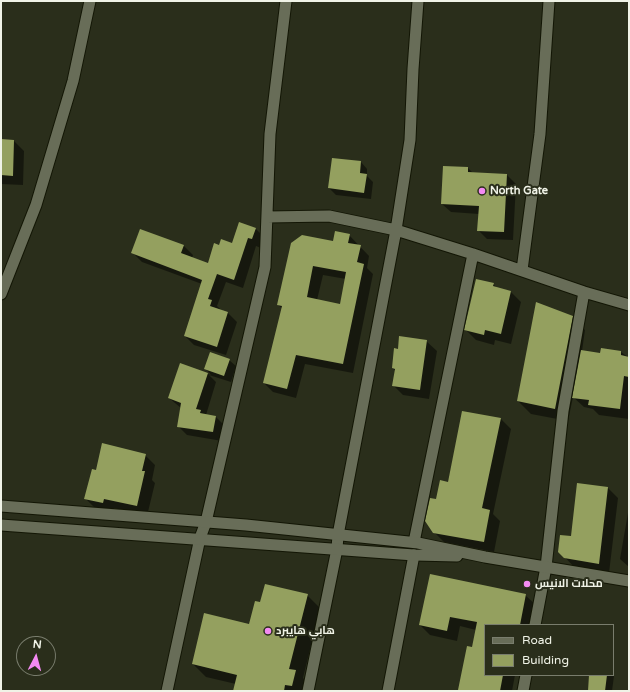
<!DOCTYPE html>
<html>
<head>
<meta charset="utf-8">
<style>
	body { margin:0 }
	#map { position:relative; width:630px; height:692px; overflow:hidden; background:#2a2e1b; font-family:"Varela Round",sans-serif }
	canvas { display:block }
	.frame { position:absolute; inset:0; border:2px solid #f0f3e7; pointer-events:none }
	.legend { position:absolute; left:484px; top:624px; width:130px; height:52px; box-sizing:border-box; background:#2a2e1b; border:1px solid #797d6d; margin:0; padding:5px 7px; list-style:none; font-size:12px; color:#f0f3e7 }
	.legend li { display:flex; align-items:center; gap:8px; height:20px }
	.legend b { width:20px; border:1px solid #797d6d }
	.north { position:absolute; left:16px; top:636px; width:40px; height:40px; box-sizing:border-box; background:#2a2e1b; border:1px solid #797d6d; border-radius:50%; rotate:6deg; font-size:11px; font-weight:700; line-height:16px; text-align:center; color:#f0f3e7 }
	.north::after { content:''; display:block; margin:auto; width:14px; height:18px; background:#f38af2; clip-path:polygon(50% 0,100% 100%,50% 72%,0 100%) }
</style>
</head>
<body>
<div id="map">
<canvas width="630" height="692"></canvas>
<div class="frame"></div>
<ul class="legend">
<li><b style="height:5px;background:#686d58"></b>Road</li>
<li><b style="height:11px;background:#94a05f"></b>Building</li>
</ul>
<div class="north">N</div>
</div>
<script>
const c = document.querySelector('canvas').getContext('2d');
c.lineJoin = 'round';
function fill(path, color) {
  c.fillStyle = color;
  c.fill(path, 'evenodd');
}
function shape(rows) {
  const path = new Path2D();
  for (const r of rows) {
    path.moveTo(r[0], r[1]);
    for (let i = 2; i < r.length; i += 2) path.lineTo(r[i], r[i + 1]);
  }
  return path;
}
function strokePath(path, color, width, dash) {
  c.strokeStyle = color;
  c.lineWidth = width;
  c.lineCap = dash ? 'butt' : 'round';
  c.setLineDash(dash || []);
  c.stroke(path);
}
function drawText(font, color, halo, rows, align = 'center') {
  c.font = font + ' "Varela Round",Cairo,sans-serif';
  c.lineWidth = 4;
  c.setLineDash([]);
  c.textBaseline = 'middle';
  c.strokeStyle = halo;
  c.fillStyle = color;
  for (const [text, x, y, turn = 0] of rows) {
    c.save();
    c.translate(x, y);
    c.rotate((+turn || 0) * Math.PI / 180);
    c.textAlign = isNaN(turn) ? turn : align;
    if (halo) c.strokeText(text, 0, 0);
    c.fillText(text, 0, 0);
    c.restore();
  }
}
fill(shape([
	[1,140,14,141,24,151,23,185,1,184],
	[361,162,367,169,367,176,373,182,371,199,336,195,329,188],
	[468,168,473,173,507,175,516,184,513,240,487,239,478,230,479,214,451,212,442,204],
	[256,229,265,238,261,248,256,246,243,288,226,282,217,306,221,310,228,313,237,322,226,355,194,345,185,336,202,284,142,262,133,253,184,246,193,255,192,258,208,264,219,246,233,244],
	[349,235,369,256,367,268,373,274,353,373,305,364,296,398,273,392,264,383,283,309,278,305,292,243,302,236,334,243],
	[323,275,346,279,341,305,317,300],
	[493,284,497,288,510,291,521,302,511,344,495,340,494,345,476,340,466,330],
	[572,317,585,330,582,351,601,354,621,352,629,358,629,419,599,415,593,409,584,407,573,397,568,421,531,414,518,401],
	[426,341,437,351,429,399,403,395,393,385,395,371,393,368,398,350],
	[229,360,236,366,231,382,209,375,216,382,206,415,215,416,224,425,222,441,187,435,178,426,181,408,169,398,180,364,211,375,206,369],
	[463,412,501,419,511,429,493,514,500,521,494,552,444,542,434,532,437,500,448,483],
	[145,455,155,465,152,480,155,483,147,516,114,508,113,513,96,509,86,499,97,471],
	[608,488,618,498,609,573,575,568,559,551,572,537],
	[629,507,629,567,620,559],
	[307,595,320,608,303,678,309,684,307,691,234,691,236,684,206,677,193,664,250,625,261,603],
	[525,595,536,605,532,625,485,625,485,675,515,675,512,691,461,691,459,689,472,648,476,630,460,626,457,641,430,635,420,625],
	[613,674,614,676,612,691,592,691,590,675]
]), '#0007');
fill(shape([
	[1,139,14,140,13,176,1,175],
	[332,158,361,161,360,173,367,174,364,193,328,188],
	[443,166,468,167,468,172,507,174,504,232,477,231,479,206,441,204],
	[239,222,256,228,252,239,248,238,234,280,217,274,208,299,212,300,210,306,228,312,217,347,184,336,202,280,131,253,140,229,184,245,181,253,208,263,214,243,219,245,221,239,232,243],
	[335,231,350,234,348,243,361,245,357,262,364,264,343,364,296,355,287,389,263,383,282,306,277,305,291,243,302,235,333,241],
	[313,266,346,272,340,304,307,297],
	[476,279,494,283,493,286,511,291,501,334,485,330,484,335,464,330],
	[536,302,573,316,555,409,517,401],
	[399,336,427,340,420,390,392,386,395,369,392,368,394,348,398,349],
	[601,348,621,351,621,355,629,357,629,377,624,376,620,409,588,405,589,400,572,398,581,350,600,353],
	[210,352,230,359,224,376,204,369],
	[180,363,208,373,196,409,201,410,200,413,216,416,213,432,177,427,181,403,168,398],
	[462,411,501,418,482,508,490,510,484,542,433,533,425,521,430,498,436,499,440,480,448,482],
	[102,443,146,454,142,471,145,471,137,506,104,499,103,503,84,499,92,469,96,470],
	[577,483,608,487,599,564,564,558,558,552,560,535,571,536],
	[430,574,526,594,520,625,485,625,485,675,503,675,500,691,458,690,467,646,472,647,477,622,450,617,447,631,419,625],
	[265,584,308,594,289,669,296,670,292,686,285,685,284,691,233,691,237,675,192,664,204,613,249,624,255,601,260,602],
	[589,675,607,675,605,691,588,691]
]), '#94a05f');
const minor = shape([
	[267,217,329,216,396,230,473,254,584,292,629,305],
	[522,270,540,134,549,1],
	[1,294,36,205,73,81,90,1],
	[414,542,473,254],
	[535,625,546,567,563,411,584,292],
	[167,691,200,538,206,522,265,267,270,134,286,1],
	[308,691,337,549,338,535,396,230,410,140,413,69,418,1],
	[388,691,414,555],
	[523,691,526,675]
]);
const tertiary = shape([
	[1,506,246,525,418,543,485,557,629,581],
	[1,525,414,555,457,556]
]);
strokePath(minor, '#131605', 13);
strokePath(tertiary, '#131605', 13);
strokePath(minor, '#686d58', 11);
strokePath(tertiary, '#686d58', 11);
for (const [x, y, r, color] of [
	[482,191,4,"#f38af2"],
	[527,584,4,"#f38af2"],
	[268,631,4,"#f38af2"]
]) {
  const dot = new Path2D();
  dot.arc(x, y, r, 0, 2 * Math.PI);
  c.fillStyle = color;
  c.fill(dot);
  strokePath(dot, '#2a2e1b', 1.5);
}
drawText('bold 11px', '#f0f3e7', '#2a2e1b', [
	["North Gate",490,191],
	["محلات الانيس",535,584],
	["هابي هايبرد",276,631]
], 'left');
</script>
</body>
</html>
